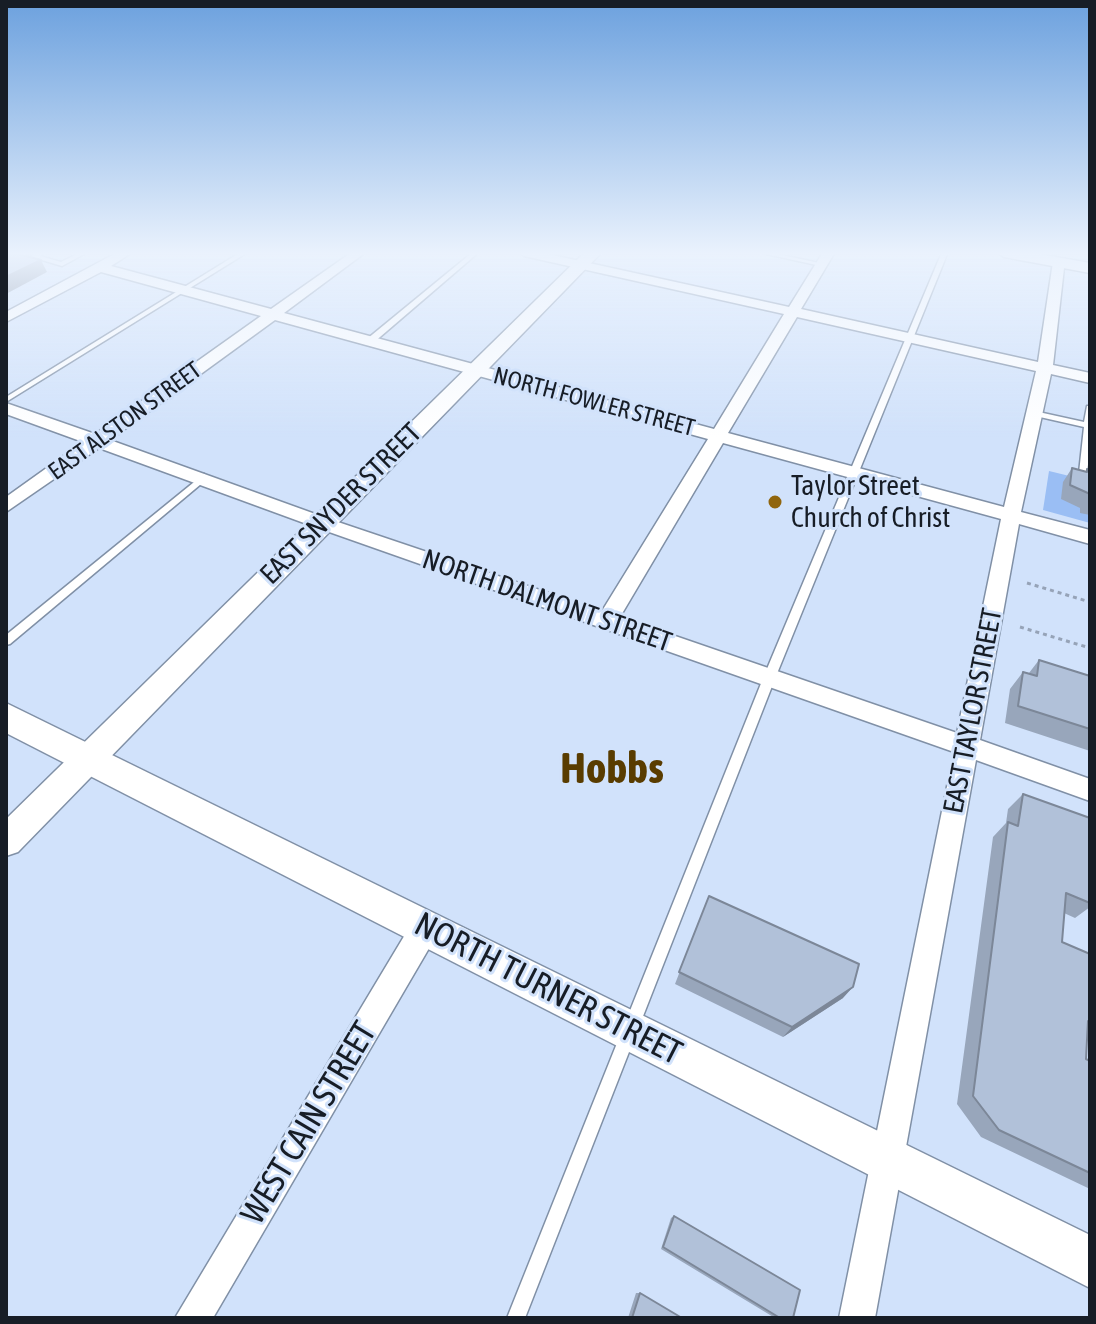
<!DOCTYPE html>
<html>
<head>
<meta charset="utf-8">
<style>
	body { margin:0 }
	#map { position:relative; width:1096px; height:1324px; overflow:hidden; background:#d1e2fb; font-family:"Asap Condensed",sans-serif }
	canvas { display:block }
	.frame { position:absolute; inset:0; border:8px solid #171d26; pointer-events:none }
</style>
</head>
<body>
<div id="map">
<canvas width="1096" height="1324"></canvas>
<div class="frame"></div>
</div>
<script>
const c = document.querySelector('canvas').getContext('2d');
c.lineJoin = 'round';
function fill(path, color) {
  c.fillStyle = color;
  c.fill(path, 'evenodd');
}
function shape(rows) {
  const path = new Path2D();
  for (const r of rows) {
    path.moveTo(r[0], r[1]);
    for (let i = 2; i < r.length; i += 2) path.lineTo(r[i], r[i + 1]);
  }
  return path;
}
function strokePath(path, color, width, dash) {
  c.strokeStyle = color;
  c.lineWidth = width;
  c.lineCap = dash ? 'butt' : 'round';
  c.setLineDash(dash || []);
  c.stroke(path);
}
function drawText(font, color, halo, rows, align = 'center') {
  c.font = font + ' "Asap Condensed",sans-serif';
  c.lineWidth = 6;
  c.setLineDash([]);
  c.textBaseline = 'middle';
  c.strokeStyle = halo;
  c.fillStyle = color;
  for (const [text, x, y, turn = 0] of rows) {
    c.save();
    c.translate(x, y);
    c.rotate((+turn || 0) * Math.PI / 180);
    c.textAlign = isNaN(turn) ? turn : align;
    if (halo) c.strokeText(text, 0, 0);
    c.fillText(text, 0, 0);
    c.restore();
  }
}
fill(shape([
	[1049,471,1090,481,1090,523,1043,510]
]), '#9abef4');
const service = shape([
	[38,252,45,252,40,256,61,262,81,252,88,252,62,266,32,257,32,255,38,252],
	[241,252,248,252,6,402,6,397,241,252],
	[473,252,479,252,373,343,367,343,367,339,473,252],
	[757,252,768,252,824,264,821,266,757,252],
	[942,252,948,252,776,676,525,1318,507,1318,764,676,942,252],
	[1087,406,1090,406,1090,448,1087,473,1083,476,1079,473,1084,427,1031,415,1030,413,1034,411,1084,422,1087,406],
	[204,474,208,477,207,479,10,644,6,645,6,635,204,474]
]);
const minor = shape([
	[118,252,133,252,111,266,271,309,352,252,366,252,284,313,714,429,784,314,524,256,518,252,539,252,789,307,823,252,835,252,801,309,1038,362,1053,262,1065,259,1053,365,1090,373,1090,383,1051,374,1021,512,1090,530,1090,544,1019,524,980,740,1090,779,1090,801,976,760,875,1318,839,1318,954,752,315,527,99,448,6,512,6,497,83,442,6,414,6,403,95,434,261,316,101,272,6,322,6,312,118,252],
	[797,317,1036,371,1004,507,728,433,797,317],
	[275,320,708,439,602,611,329,519,110,440,275,320],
	[723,443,1001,519,957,733,620,617,723,443],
	[425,914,435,918,439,928,435,938,213,1318,175,1318,415,918,425,914]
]);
const tertiary = shape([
	[585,252,602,252,18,852,6,856,6,819,585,252],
	[996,252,1028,252,1090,263,1090,273,1004,257,996,252]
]);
const secondary = shape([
	[6,703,1090,1235,1090,1288,6,733,6,703]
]);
strokePath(service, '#8090a6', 3);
strokePath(minor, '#8090a6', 3);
strokePath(tertiary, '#8090a6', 3);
strokePath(secondary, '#8090a6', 3);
strokePath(shape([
	[1027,583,1090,602],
	[1020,627,1090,648]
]), '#96a3b7', 3, [4, 4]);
fill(service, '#fff');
fill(minor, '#fff');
fill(tertiary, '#fff');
fill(secondary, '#fff');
fill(shape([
	[1072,468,1085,472,1087,469,1090,470,1090,515,1080,513,1080,508,1061,499,1063,482],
	[1039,660,1090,676,1090,751,1005,723,1010,689,1023,672,1029,673],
	[1023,794,1090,818,1090,907,1075,918,1064,913,1062,942,1090,954,1090,1041,1087,1040,1086,1059,1090,1061,1090,1189,981,1137,957,1104,993,837,1006,823,1008,809],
	[709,896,843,998,783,1037,675,984],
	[674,1216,793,1318,775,1318,661,1249,671,1218],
	[636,1293,640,1293,682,1318,628,1318],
	[1033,1316,1056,1316,1059,1318,1033,1318]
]), '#98a6bb');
fill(shape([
	[41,260,47,272,6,294,6,277],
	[853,987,843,998,783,1037,792,1027]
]), '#7c8798');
const building = shape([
	[6,252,12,252,41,260,6,277,6,252],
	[1072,468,1087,472,1087,469,1090,470,1090,499,1090,494,1070,485,1072,468],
	[1039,660,1090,676,1090,729,1018,706,1023,672,1037,676,1039,660],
	[1023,794,1090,818,1090,903,1066,893,1062,942,1090,954,1090,1022,1088,1021,1086,1059,1090,1061,1090,1173,999,1130,973,1096,1008,822,1018,826,1023,794],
	[709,896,859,964,853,987,792,1027,679,972,709,896],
	[674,1216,800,1290,793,1318,780,1318,663,1247,674,1216],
	[640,1293,682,1318,632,1318,640,1293]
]);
fill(building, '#b1c1d9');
strokePath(building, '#7c8798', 2);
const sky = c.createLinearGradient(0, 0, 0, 437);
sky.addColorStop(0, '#6ca1de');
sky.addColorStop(0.58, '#eaf2fd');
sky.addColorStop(1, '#eaf2fd00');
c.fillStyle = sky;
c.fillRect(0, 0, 1096, 437);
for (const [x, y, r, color] of [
	[775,502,8,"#90650d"]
]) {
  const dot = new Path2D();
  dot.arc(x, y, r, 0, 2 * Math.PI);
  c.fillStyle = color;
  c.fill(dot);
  strokePath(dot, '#d1e2fb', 3);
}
drawText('24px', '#171d26', '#d1e2fb', [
	["NORTH FOWLER STREET",594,402,15],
	["EAST ALSTON STREET",125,421,-36]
]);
drawText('28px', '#171d26', '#d1e2fb', [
	["Taylor Street",791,486],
	["Church of Christ",791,518]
], 'left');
drawText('28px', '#171d26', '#d1e2fb', [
	["EAST SNYDER STREET",341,504,-45],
	["NORTH DALMONT STREET",547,601,19],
	["EAST TAYLOR STREET",973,711,-79]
]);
drawText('34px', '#171d26', '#d1e2fb', [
	["NORTH TURNER STREET",548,989,27],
	["WEST CAIN STREET",309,1123,-59]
]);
drawText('bold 44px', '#593c00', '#d1e2fb', [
	["Hobbs",612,769]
]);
</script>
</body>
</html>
